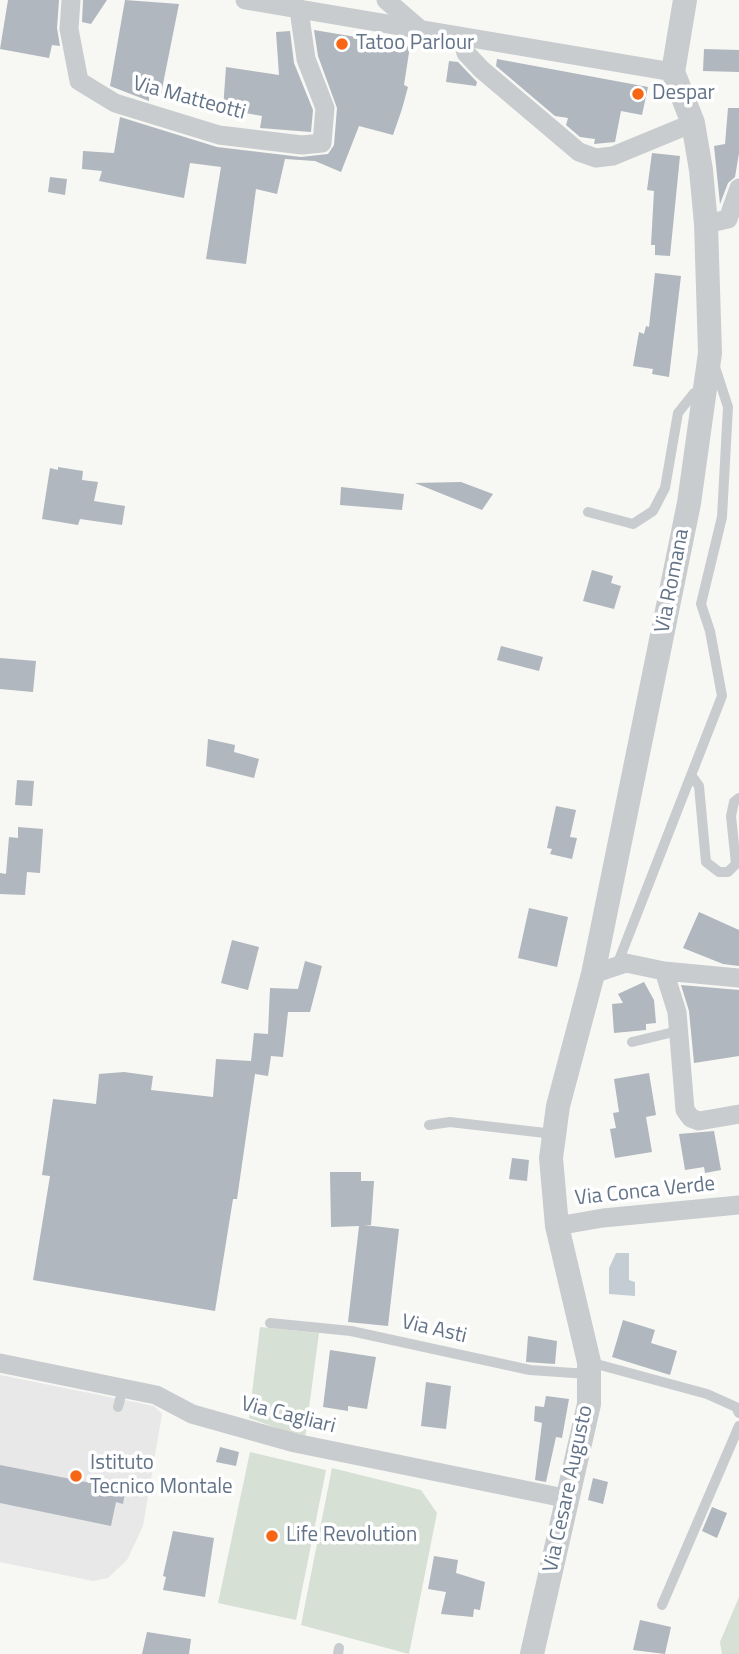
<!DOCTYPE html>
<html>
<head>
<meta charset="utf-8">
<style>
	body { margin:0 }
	canvas { display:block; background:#f7f7f3 }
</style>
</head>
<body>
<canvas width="739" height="1654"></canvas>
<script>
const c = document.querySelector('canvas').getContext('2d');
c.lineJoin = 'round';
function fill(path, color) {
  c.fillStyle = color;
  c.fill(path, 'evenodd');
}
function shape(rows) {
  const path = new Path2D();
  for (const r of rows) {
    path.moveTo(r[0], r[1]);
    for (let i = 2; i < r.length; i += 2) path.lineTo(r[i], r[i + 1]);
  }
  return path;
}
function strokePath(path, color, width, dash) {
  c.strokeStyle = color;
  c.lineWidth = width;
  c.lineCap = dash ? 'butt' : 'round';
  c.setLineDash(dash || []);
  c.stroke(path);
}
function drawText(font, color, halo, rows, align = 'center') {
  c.font = font + ' "Titillium Web",sans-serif';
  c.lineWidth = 7;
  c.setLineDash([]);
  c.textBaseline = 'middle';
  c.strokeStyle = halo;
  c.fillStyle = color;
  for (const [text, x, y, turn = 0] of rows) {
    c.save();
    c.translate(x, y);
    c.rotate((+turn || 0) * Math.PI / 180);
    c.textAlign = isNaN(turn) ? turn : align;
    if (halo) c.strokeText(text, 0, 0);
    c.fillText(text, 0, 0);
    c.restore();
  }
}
fill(shape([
	[0,1375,154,1406,162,1414,143,1526,127,1560,108,1578,93,1581,0,1562]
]), '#e7e8e7');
fill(shape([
	[260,1327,319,1333,305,1438,249,1418],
	[250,1452,326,1470,296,1620,218,1603],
	[332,1468,421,1490,437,1513,409,1654,301,1625],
	[739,1597,739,1654,722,1654,720,1642]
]), '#d7e0d4');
fill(shape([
	[616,1253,629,1253,629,1280,635,1282,635,1296,609,1294,609,1268]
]), '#c4cdd4');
fill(shape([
	[8,0,59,0,57,28,60,46,52,45,49,58,0,49],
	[83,0,107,0,91,24,82,22],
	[125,0,179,4,160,99,149,97,149,101,110,86],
	[314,30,410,46,404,85,408,87,402,109,393,135,359,126,341,172,315,161,285,159,277,194,256,189,246,264,206,259,221,167,190,163,184,198,99,181,102,171,82,169,83,151,114,153,120,117,217,147,301,157,328,154,334,145,337,108,318,56],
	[290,31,294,63,313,110,311,132,260,128,262,116,223,109,226,67,279,75,276,32],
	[704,49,739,50,739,72,703,71],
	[497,59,648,87,642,115,621,111,615,142,594,144,595,139,580,137,566,125,568,118,555,116,496,66],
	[449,61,458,62,477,82,476,86,446,82],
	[728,108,739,108,739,153,735,177,728,183,720,204,714,146,725,144],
	[652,153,680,156,670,256,655,255,655,245,651,245,654,191,647,190],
	[50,177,67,179,65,195,48,192],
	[655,273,681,276,669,377,652,374,653,369,633,366,639,332,644,334,646,326,649,327],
	[58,467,83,471,82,480,98,482,94,501,125,506,122,525,80,519,78,525,42,519,50,468,58,470],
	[461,482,493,494,482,510,415,483],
	[341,487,404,494,402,510,340,505],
	[592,570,613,576,611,583,621,586,614,609,583,601],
	[501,646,543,657,539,671,497,660],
	[0,658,36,661,33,692,0,689],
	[208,739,235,745,234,752,259,759,254,778,206,766],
	[17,780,34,781,32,806,15,805],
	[556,806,576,810,570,837,577,838,572,859,550,854,552,849,547,848],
	[18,827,43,829,40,873,27,872,25,895,0,894,0,873,6,874,9,837,18,838],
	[529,908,568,917,557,967,518,958],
	[699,912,739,930,739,966,723,964,683,948],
	[232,940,259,947,248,990,221,983],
	[305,961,322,966,310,1012,288,1012,283,1057,271,1056,268,1076,255,1074,237,1199,233,1199,215,1311,33,1280,50,1176,42,1175,53,1099,96,1104,99,1074,124,1072,153,1076,151,1090,213,1097,216,1059,251,1061,254,1033,268,1034,270,988,298,989],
	[644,982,654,1000,656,1023,646,1024,646,1030,614,1033,612,1004,623,1003,618,994],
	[681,985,739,990,739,1056,694,1063,689,1011],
	[649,1073,656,1115,646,1117,652,1152,615,1158,610,1129,616,1128,613,1113,619,1112,614,1079],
	[714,1131,721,1170,705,1173,704,1167,685,1170,679,1134],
	[512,1158,529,1160,527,1181,509,1179],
	[330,1172,361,1172,361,1181,374,1181,371,1225,364,1225,399,1229,388,1326,348,1322,359,1226,331,1227],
	[623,1320,655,1330,651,1343,677,1351,670,1375,612,1357],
	[528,1336,557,1341,555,1364,526,1362],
	[330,1350,376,1357,367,1409,348,1406,348,1411,323,1407],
	[426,1382,451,1386,446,1429,421,1426],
	[546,1396,569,1399,562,1438,556,1437,546,1482,535,1480,542,1423,534,1421,535,1406,544,1407],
	[220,1447,239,1452,236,1466,216,1462],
	[0,1465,106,1486,107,1483,126,1487,123,1504,116,1502,111,1526,0,1503],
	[593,1478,608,1482,603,1504,588,1500],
	[712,1507,727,1513,717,1538,702,1531],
	[173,1531,214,1538,205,1597,163,1590,166,1577,163,1576],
	[434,1556,458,1560,456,1573,485,1582,480,1610,474,1609,473,1617,441,1614,446,1592,428,1589],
	[640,1620,671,1627,665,1654,633,1650],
	[147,1632,191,1639,189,1654,142,1654]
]), '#b0b7bf');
strokePath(shape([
	[588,512,633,524,653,511,665,488,678,413,694,393,701,391],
	[691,775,699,786,706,862,719,872,728,872,736,864,731,816,734,802,739,798],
	[617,965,722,696,710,631,701,604,722,517,728,407,715,367],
	[632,1042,678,1031],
	[429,1125,450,1122,554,1134],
	[270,1323,351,1331,530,1370,588,1374],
	[589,1362,707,1394,736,1407,739,1413],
	[118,1407,123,1388],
	[662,1605,739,1426],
	[338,1654,339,1648]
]), '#c9cccf', 10);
strokePath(shape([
	[71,0,69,29,79,81,115,103,219,135,302,145,322,143,325,108,306,59,299,10],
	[245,0,673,72],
	[386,0,422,31],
	[462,38,466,53,481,69,579,152,596,158,613,156,693,123],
	[706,224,728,219,739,188],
	[664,971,739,978],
	[593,974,626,963,664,971,677,1012,685,1110,691,1118,699,1121,739,1114],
	[557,1226,603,1218,739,1205],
	[0,1363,156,1395,192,1414,295,1443,569,1499]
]), '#c9cccf', 19);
strokePath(shape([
	[532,1654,589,1404,589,1362,557,1226,551,1158,558,1106,593,974,689,503,710,353,706,224,701,170,693,123,673,72,685,0]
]), '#c9cccf', 24);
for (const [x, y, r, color] of [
	[342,44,7,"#f66615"],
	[638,94,7,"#f66615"],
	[76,1476,7,"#f66615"],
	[272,1536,7,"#f66615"]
]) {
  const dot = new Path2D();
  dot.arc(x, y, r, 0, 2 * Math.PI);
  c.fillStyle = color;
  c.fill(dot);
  strokePath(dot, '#fff', 2.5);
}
drawText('21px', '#637388', '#fff', [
	["Tatoo Parlour",356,44],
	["Despar",652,94],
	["Istituto",90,1464],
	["Tecnico Montale",90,1488],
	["Life Revolution",286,1536]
], 'left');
drawText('21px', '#637388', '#fff', [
	["Via Matteotti",189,99,15],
	["Via Romana",673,581,-79],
	["Via Conca Verde",645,1192,-6],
	["Via Asti",434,1330,13],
	["Via Cagliari",288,1416,14],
	["Via Cesare Augusto",569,1489,-78]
]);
</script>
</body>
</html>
